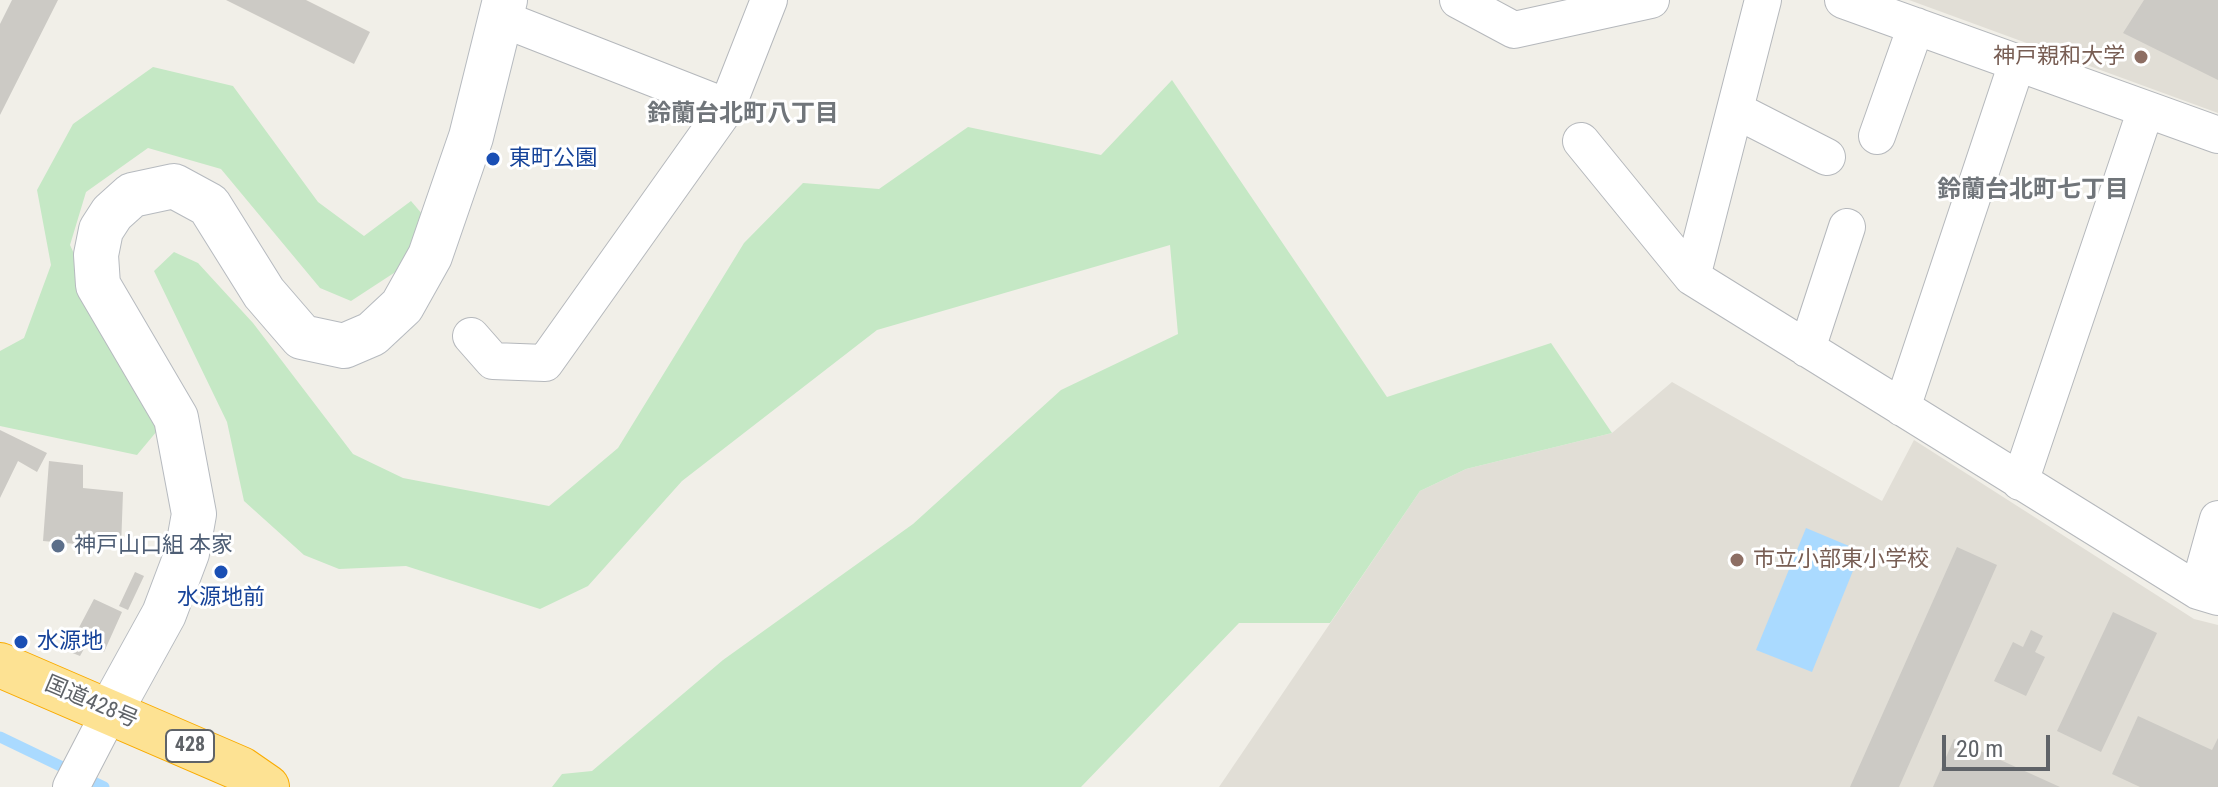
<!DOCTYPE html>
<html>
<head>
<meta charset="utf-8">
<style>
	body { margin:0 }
	#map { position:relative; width:2218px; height:787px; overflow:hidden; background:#f1efe8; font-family:"Roboto Condensed",sans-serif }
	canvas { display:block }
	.scale { position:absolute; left:1942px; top:735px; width:108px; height:36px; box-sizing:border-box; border:4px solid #5f6368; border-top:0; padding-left:10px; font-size:24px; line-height:28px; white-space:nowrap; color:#5f6368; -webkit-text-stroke:6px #fff; paint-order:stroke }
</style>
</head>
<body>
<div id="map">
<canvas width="2218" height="787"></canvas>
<div class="scale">20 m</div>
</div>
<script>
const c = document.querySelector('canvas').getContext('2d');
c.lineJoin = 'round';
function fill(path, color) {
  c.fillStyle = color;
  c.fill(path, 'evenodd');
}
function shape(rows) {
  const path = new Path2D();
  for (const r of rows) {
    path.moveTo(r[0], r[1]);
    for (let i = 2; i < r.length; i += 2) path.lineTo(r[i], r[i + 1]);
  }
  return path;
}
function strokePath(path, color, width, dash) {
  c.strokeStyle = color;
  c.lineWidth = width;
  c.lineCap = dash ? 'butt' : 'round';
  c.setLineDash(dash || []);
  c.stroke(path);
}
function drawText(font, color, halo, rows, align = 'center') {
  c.font = font + ' "Roboto Condensed","Noto Sans JP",sans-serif';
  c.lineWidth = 6;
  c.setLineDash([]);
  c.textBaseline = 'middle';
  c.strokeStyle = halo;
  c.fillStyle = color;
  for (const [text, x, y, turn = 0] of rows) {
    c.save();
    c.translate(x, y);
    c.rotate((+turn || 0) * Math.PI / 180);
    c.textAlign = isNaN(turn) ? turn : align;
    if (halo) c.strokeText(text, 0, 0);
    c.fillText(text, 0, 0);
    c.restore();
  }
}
fill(shape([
	[1909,0,2218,0,2218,113],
	[1672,382,1882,501,1914,440,2194,619,2218,625,2218,787,1219,787,1420,491,1466,469,1612,433]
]), '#e1ded6');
fill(shape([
	[153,67,233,86,318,202,364,236,411,201,423,215,400,269,351,301,320,288,221,169,148,148,86,192,70,245,157,431,137,455,0,426,0,351,24,338,51,265,37,190,73,124],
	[1172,80,1387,397,1551,343,1612,433,1466,469,1420,491,1330,623,1239,623,1081,787,552,787,562,774,592,771,723,660,913,524,1061,390,1178,334,1170,245,877,330,682,481,588,586,540,609,406,566,339,569,304,555,244,501,227,422,154,271,174,252,198,263,253,323,353,454,403,478,549,506,618,448,744,243,803,183,879,189,968,127,1101,155]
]), '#c5e8c5');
fill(shape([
	[1806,528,1861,551,1812,672,1756,650]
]), '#aadaff');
strokePath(shape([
	[0,737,104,787]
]), '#aadaff', 11);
fill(shape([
	[12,0,58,0,0,115,0,24],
	[226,0,306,0,370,32,354,64],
	[2144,0,2218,0,2218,80,2123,33],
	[0,430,47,453,37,472,18,461,0,498],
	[49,461,83,465,83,488,123,492,121,548,43,541],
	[1957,547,1997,565,1899,787,1850,787],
	[135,572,144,576,128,610,119,606],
	[94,599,122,612,104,652,74,637],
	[2113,612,2157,633,2101,752,2057,731],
	[2031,630,2043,636,2035,652,2045,657,2026,696,1994,681,2013,642,2023,647],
	[70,638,85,647,80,656,65,650],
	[2138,716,2212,750,2218,738,2218,787,2140,787,2112,774],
	[1954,739,2060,787,1933,787]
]), '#cccac5');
const street = shape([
	[1458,0,1514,30,1651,0],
	[1843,0,2218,135],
	[500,18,727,107],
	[1735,110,1827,157],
	[1877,136,1916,26],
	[1581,141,1692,277,2198,591,2218,597],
	[1692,277,1763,0],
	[471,336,493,361,545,363,727,107,769,0],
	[1807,349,1847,227],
	[1902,408,2017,63],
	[2020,482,2146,109],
	[2198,591,2218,519],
	[71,787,111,710]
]);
const secondary = shape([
	[111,710,164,614,187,553,194,514,176,418,98,285,96,255,101,230,112,213,132,195,174,186,209,205,264,293,302,337,344,346,372,334,402,306,430,256,471,137,505,0]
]);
const highway = shape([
	[0,665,241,769,267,787]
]);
strokePath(street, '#b5b8bc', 38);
strokePath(secondary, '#b6babf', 46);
strokePath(highway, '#f9ab00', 46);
strokePath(street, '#fff', 36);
strokePath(secondary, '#fff', 44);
strokePath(highway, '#fde293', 44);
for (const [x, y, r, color] of [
	[2141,57,8,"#8d6e63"],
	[493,159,8,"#1a4fb4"],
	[58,546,8,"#5c6f8a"],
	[1737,560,8,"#8d6e63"],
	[221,572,8,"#1a4fb4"],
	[21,642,8,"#1a4fb4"]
]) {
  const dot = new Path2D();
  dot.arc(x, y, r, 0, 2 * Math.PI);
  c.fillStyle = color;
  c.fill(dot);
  strokePath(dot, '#fff', 3);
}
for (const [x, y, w] of [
	[190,746,48]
]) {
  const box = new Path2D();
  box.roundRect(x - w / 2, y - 16, w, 32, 6);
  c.fillStyle = '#fff';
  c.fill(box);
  strokePath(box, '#5f6368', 2);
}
drawText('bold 20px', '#5f6368', null, [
	["428",190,746]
]);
drawText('22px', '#785e54', '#fff', [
	["神戸親和大学",2125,57],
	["市立小部東小学校",1753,560,"left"]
], 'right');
drawText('22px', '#164399', '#fff', [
	["東町公園",509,159],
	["水源地前",221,598,"center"],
	["水源地",37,642]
], 'left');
drawText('22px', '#4e5e75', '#fff', [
	["神戸山口組 本家",74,546]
], 'left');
drawText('22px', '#5f6368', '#fff', [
	["国道428号",91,703,23]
]);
drawText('bold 24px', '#70757a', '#fff', [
	["鈴蘭台北町八丁目",743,115],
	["鈴蘭台北町七丁目",2033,191]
]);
</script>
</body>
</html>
